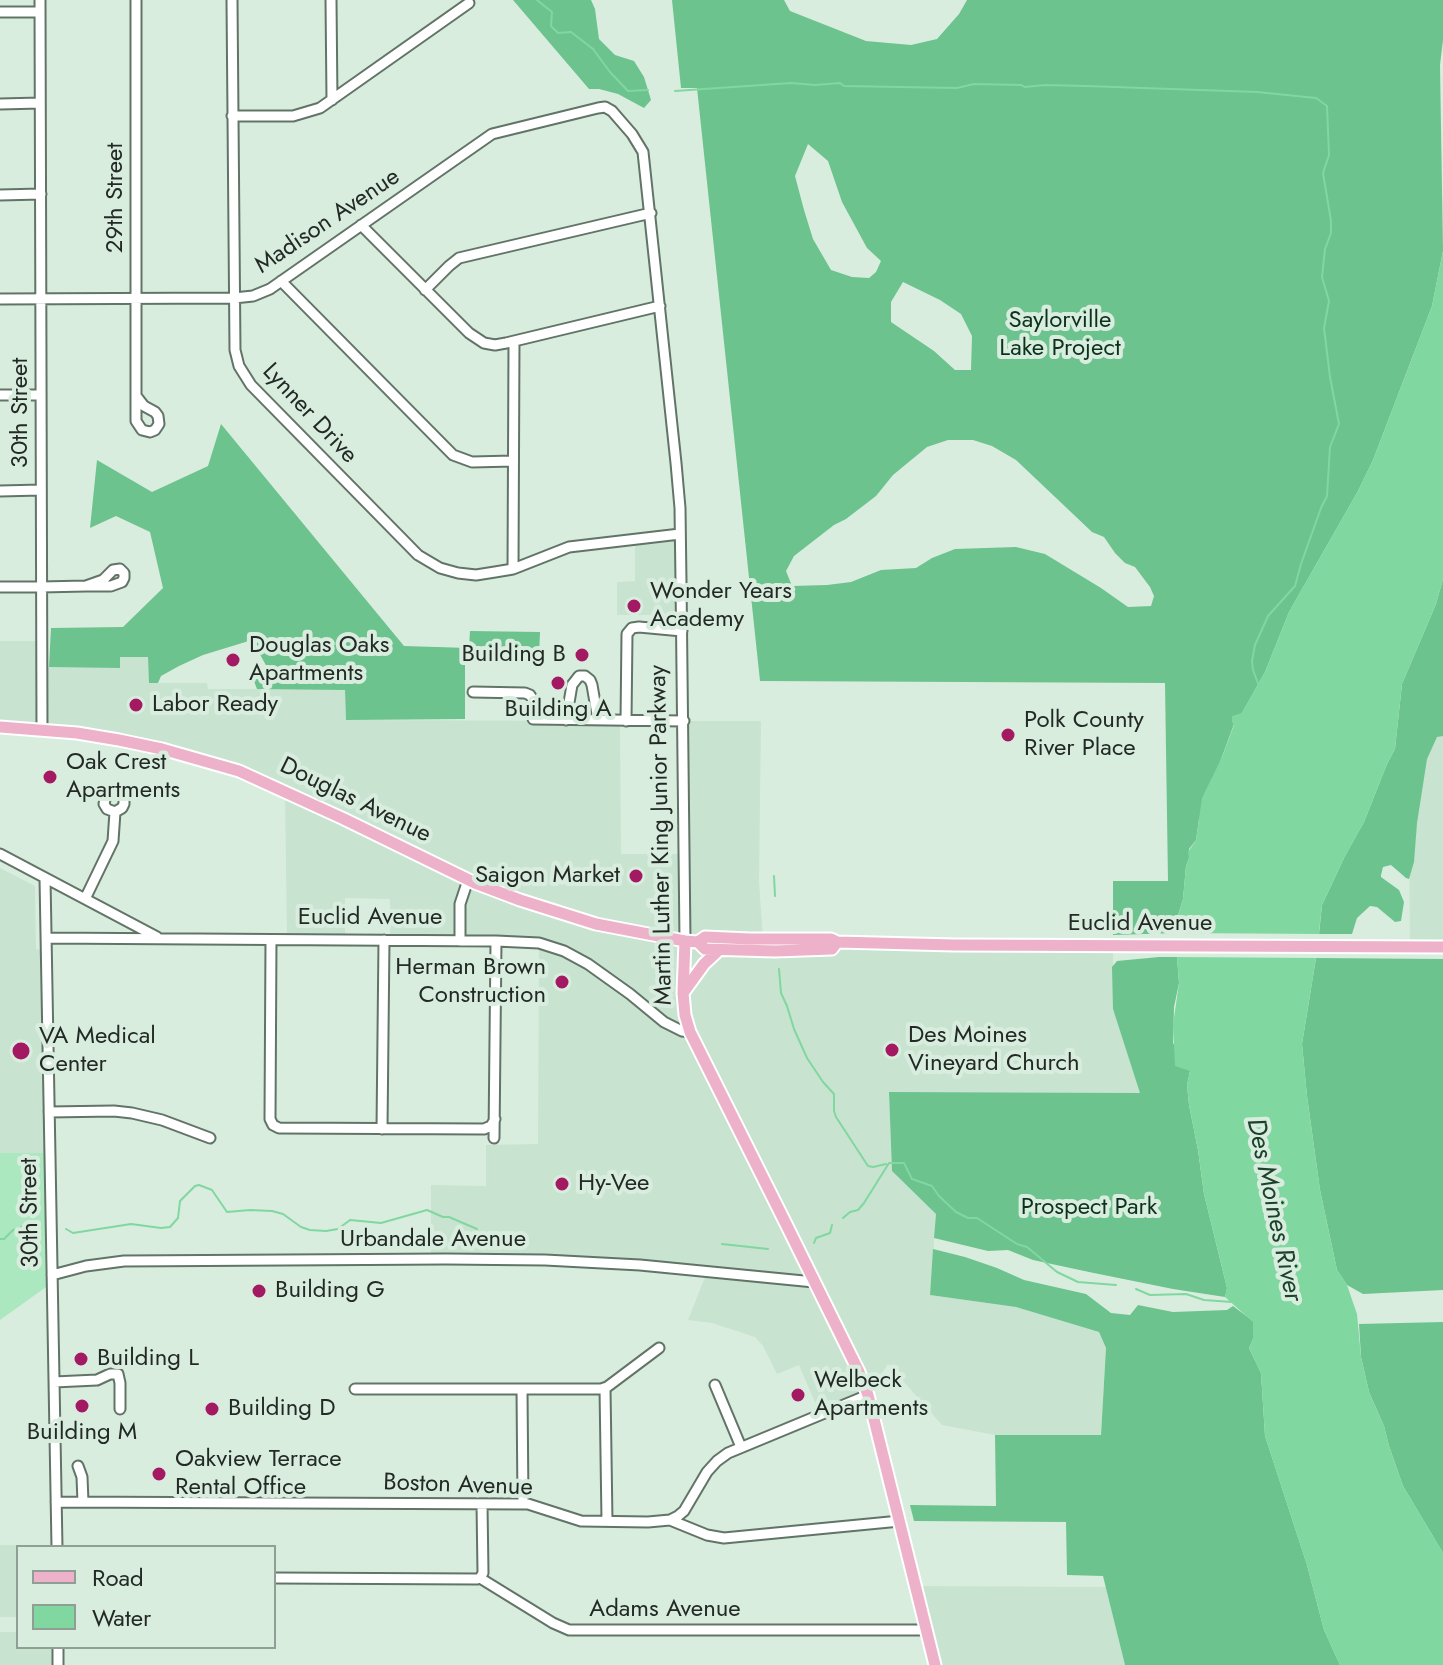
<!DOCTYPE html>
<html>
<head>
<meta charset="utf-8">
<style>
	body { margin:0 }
	#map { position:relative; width:1443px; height:1665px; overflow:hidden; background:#d9eddf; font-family:Jost,sans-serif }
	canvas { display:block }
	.legend { position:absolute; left:16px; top:1545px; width:260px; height:104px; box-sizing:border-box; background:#d9eddf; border:2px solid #909f95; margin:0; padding:10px 14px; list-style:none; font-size:24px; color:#232a25 }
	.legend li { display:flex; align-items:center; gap:16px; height:40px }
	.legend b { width:40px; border:2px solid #909f95 }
</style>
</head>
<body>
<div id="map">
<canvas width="1443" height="1665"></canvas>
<ul class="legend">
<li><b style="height:10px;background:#edb2ca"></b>Road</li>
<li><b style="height:22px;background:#80d7a0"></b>Water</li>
</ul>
</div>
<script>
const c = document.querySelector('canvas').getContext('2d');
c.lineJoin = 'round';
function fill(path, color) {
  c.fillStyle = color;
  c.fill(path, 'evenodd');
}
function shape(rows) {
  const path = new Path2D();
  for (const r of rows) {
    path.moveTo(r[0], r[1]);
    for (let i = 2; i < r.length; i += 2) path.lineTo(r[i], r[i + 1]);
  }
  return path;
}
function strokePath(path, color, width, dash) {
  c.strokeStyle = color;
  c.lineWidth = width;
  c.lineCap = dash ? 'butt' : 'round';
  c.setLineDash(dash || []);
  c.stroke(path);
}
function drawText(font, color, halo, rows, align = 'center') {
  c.font = font + ' Jost,sans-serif';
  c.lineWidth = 8;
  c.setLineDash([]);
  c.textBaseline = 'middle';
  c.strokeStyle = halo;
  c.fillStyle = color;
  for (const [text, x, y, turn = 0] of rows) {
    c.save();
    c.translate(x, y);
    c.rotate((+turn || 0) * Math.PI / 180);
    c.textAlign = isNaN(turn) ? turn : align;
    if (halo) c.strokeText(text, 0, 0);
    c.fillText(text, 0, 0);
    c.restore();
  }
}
fill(shape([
	[680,534,682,615,617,615,617,582,635,581,635,539],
	[0,641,41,641,42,667,120,667,120,657,149,657,149,683,207,683,208,689,345,689,346,720,620,721,621,854,685,854,684,721,761,721,759,882,763,939,1113,945,1113,1009,1141,1093,889,1092,892,1171,936,1214,930,1295,1016,1307,1099,1332,1106,1348,1101,1435,995,1435,942,1425,888,1364,868,1395,820,1414,799,1365,777,1374,763,1346,755,1337,712,1323,688,1320,707,1272,431,1259,431,1185,486,1186,486,1145,538,1144,539,943,390,940,390,899,345,898,345,940,287,940,285,791,162,749,0,727],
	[1408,733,1443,733,1443,947,1410,946],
	[0,868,35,886,36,949,40,950,44,1153,0,1153],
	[0,1545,57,1545,57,1547,18,1547,18,1617,0,1617],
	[915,1586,1106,1587,1125,1665,935,1665],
	[0,1632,18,1632,18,1647,58,1647,58,1665,0,1665]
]), '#c8e3d0');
fill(shape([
	[0,1153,44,1153,46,1287,0,1320]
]), '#abe7bf');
fill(shape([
	[513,0,591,0,595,9,599,39,615,55,634,61,644,77,651,100,644,108,618,94,599,89,589,89],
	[672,0,784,0,790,11,866,41,911,45,937,39,959,14,967,0,1443,0,1443,40,1440,65,1443,251,1432,306,1373,460,1358,491,1289,612,1265,672,1242,713,1232,721,1234,724,1199,819,1196,840,1189,849,1189,858,1186,866,1183,899,1178,915,1177,933,1113,935,1113,881,1168,881,1165,683,760,681,697,88,681,88],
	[808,144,828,161,842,202,867,248,881,261,876,272,869,278,852,277,831,270,813,239,804,210,795,176],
	[903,282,940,300,961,314,972,336,971,370,955,370,934,351,891,322,891,302],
	[948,440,973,440,992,446,1016,460,1092,532,1104,537,1115,553,1125,563,1135,567,1150,587,1154,596,1151,606,1128,607,1101,588,1045,554,1016,547,955,549,932,558,916,568,881,570,851,582,827,585,792,586,786,571,794,556,834,525,846,519,876,496,893,475,927,447],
	[221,424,404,646,469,648,470,631,540,632,539,657,465,655,465,719,346,720,345,690,257,689,252,676,268,669,252,640,203,655,179,666,161,676,158,683,149,683,148,657,120,657,120,668,49,667,51,628,123,627,163,588,150,532,116,516,90,528,97,460,152,492,208,466],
	[1443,579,1443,736,1437,737,1427,759,1417,823,1414,862,1409,879,1406,878,1391,865,1383,867,1381,875,1381,877,1399,890,1404,902,1401,921,1395,922,1377,907,1370,906,1357,918,1352,934,1319,934,1322,905,1345,856,1364,822,1387,764,1395,749,1402,684,1436,604],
	[1159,957,1177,957,1179,983,1174,1007,1173,1043,1190,1071,1187,1085,1189,1105,1198,1150,1204,1194,1227,1288,1225,1297,1173,1289,1089,1272,1033,1260,1008,1250,988,1251,934,1238,936,1214,892,1171,889,1092,1140,1093,1113,1009,1112,967,1117,961],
	[1316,958,1443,959,1443,1290,1363,1294,1347,1285,1337,1270,1320,1190,1307,1096,1302,1044],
	[933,1249,965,1257,997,1268,1024,1280,1086,1294,1111,1313,1130,1315,1138,1305,1173,1312,1227,1310,1233,1306,1253,1321,1253,1339,1249,1348,1261,1373,1265,1436,1307,1565,1324,1630,1340,1665,1125,1665,1103,1576,1067,1575,1066,1522,914,1521,910,1505,996,1506,995,1435,1101,1435,1106,1348,1099,1332,1016,1307,930,1295],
	[1443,1322,1443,1553,1403,1486,1389,1446,1384,1426,1369,1392,1361,1357,1359,1324]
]), '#6cc38d');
fill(shape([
	[1443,251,1443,579,1436,604,1402,684,1395,749,1387,764,1364,822,1345,856,1322,905,1316,958,1302,1044,1307,1096,1320,1190,1337,1270,1347,1285,1357,1314,1361,1357,1369,1392,1384,1426,1389,1446,1403,1486,1443,1553,1443,1665,1340,1665,1324,1630,1307,1565,1265,1436,1261,1373,1249,1348,1253,1339,1253,1322,1225,1297,1227,1288,1204,1194,1198,1150,1189,1105,1187,1085,1190,1071,1175,1066,1173,1025,1179,983,1177,957,1178,915,1183,899,1186,866,1189,858,1188,852,1196,840,1202,798,1222,757,1234,725,1232,721,1232,716,1242,713,1265,672,1289,612,1358,491,1373,460,1432,306]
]), '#80d7a0');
fill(shape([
	[1173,933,1323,934,1320,958,1173,957]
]), '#d9eddf');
strokePath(shape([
	[537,0,552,12,551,26,558,33,571,32,593,49,610,72,628,91,648,90],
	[675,91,791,83,815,85,840,83,844,86,957,88,974,84,1021,85,1025,87,1045,85,1086,86,1257,92,1316,98,1327,106,1329,155,1323,173,1331,221,1331,233,1325,249,1322,277,1329,301,1324,328,1330,377,1339,424,1330,447,1327,496,1321,508,1301,564,1295,586,1268,616,1255,645,1252,661,1253,670,1259,686],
	[774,876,775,896],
	[779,969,781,993,787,1006,794,1029,807,1058,823,1082,834,1094,834,1111,836,1117,868,1166,873,1167,886,1164],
	[843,1218,850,1212,858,1210,864,1203,889,1163,904,1163,912,1179,932,1186,939,1196,956,1212,968,1218,977,1218,1017,1244,1027,1247,1057,1272,1078,1282,1116,1285],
	[66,1229,73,1233,131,1224,161,1228,170,1227,178,1218,180,1201,195,1186,199,1185,212,1190,227,1212,250,1210,272,1211,283,1214,301,1227,310,1230,326,1231,338,1229,350,1220,381,1223,427,1210,443,1217,449,1217,477,1229],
	[0,1239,4,1239,13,1230,20,1228,25,1224,33,1222,35,1238,39,1237],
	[814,1243,816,1238,830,1233,832,1225],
	[722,1244,768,1249],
	[1136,1289,1150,1295,1186,1294,1204,1300,1232,1302]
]), '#80d7a0', 2);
const minor = shape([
	[40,0,42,730],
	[136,0,136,421,142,430,150,432,155,430,159,424,158,416,155,412,144,406,137,397],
	[232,0,235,350,239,366,251,385,418,555,440,568,458,573,476,575,495,572,513,569,569,547,680,534],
	[331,0,332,100],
	[0,12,40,12],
	[0,104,40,103],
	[232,116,293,116,320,108,469,3],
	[0,195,41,194],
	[361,225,469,333,484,343,495,345,506,343,660,306],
	[281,281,453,455,472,462,513,461],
	[425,290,449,266,459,258,651,213],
	[0,299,234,298,253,296,270,289,492,134,598,108,605,107,612,111,632,134,643,152,676,463,680,508,681,582,685,941],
	[0,395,41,395],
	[0,491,41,490],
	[513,569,514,342],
	[0,587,41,587,86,586,111,586,122,582,124,578,124,573,120,569,113,570,103,580,86,586],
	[473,692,525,693,530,695,533,700,533,719,684,721],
	[566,720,572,685,579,676,585,676,590,680,592,685,598,720],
	[626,721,627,634,632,628,639,627,682,631],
	[0,854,157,937],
	[45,878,57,1547],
	[85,899,113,841,115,812,122,808,124,804,124,798,121,794,112,792,106,795,104,804,107,809,115,812],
	[46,938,496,941,539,943,564,951,588,964,630,994,664,1022,682,1031,690,1032],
	[271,940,270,1119,273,1125,279,1128,484,1129,491,1126,495,1119],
	[460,941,460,904,468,880],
	[49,1112,114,1111,132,1113,162,1120,210,1138],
	[382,1129,384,940],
	[494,1138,496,941],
	[52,1275,86,1266,124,1261,446,1259,545,1260,640,1265,814,1282],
	[54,1382,97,1380,110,1374,118,1374,120,1383,120,1409],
	[715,1385,741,1447],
	[605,1388,607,1521],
	[355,1389,601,1389,607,1387,659,1348],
	[522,1389,523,1504],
	[78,1466,82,1477,83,1502],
	[56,1502,528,1504,581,1521,648,1522,670,1520,707,1535,724,1538,900,1521],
	[670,1520,678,1516,684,1511,707,1472,717,1461,728,1453,868,1395],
	[274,1578,477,1579,480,1578,553,1623,569,1630,926,1630],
	[480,1578,483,1573,482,1504],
	[58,1647,58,1665]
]);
const major = shape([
	[0,727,77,733,119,740,162,749,239,771,344,819,475,883,520,900,596,924,685,941,698,942,705,937,750,939,831,939,837,942,954,945,1443,947],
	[685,941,683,993,685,1015,690,1032,786,1224,859,1372,868,1395,935,1665],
	[698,942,705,949,775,951,832,949,837,942],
	[683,993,704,964,719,950]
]);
strokePath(minor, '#627467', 13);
strokePath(major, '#fff', 15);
strokePath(minor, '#fff', 9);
strokePath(major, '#edb2ca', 11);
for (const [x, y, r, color] of [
	[634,606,8,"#a31a63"],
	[582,655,8,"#a31a63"],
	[233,660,8,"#a31a63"],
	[558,683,8,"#a31a63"],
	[136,705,8,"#a31a63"],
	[1008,735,8,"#a31a63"],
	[50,777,8,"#a31a63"],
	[636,876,8,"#a31a63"],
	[562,982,8,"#a31a63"],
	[892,1050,8,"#a31a63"],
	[21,1051,10,"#a31a63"],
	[562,1184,8,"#a31a63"],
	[259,1291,8,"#a31a63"],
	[81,1359,8,"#a31a63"],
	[798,1395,8,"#a31a63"],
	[82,1406,8,"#a31a63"],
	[212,1409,8,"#a31a63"],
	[159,1474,8,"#a31a63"]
]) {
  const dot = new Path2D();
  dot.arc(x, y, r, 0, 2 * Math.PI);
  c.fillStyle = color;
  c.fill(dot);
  strokePath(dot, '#d9eddf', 3);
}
drawText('24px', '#232a25', '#d9eddf', [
	["29th Street",116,198,-90],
	["Madison Avenue",328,222,-34],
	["30th Street",21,413,-90],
	["Lynner Drive",309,414,47],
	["Douglas Avenue",355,801,26],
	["Martin Luther King Junior Parkway",662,835,-91],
	["Euclid Avenue",370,918],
	["Euclid Avenue",1140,924],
	["30th Street",31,1213,-91],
	["Urbandale Avenue",433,1240],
	["Boston Avenue",458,1486,2],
	["Adams Avenue",665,1610]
]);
drawText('24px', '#0c321d', '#d9eddf', [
	["Saylorville",1060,321],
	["Lake Project",1060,349],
	["Prospect Park",1089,1208]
]);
drawText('24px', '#232a25', '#d9eddf', [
	["Wonder Years",650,592],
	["Academy",650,620],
	["Douglas Oaks",249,646],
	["Apartments",249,674],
	["Building B",566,655,"right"],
	["Labor Ready",152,705],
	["Building A",558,710,"center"],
	["Polk County",1024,721],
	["River Place",1024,749],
	["Oak Crest",66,763],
	["Apartments",66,791],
	["Saigon Market",620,876,"right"],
	["Herman Brown",546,968,"right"],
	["Construction",546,996,"right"],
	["Des Moines",908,1036],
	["Vineyard Church",908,1064],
	["VA Medical",39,1037],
	["Center",39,1065],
	["Hy-Vee",578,1184],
	["Building G",275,1291],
	["Building L",97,1359],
	["Welbeck",814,1381],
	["Apartments",814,1409],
	["Building D",228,1409],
	["Building M",82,1433,"center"],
	["Oakview Terrace",175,1460],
	["Rental Office",175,1488]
], 'left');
drawText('italic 26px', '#1d422c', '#d9eddf', [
	["Des Moines River",1273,1210,78]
]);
</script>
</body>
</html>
